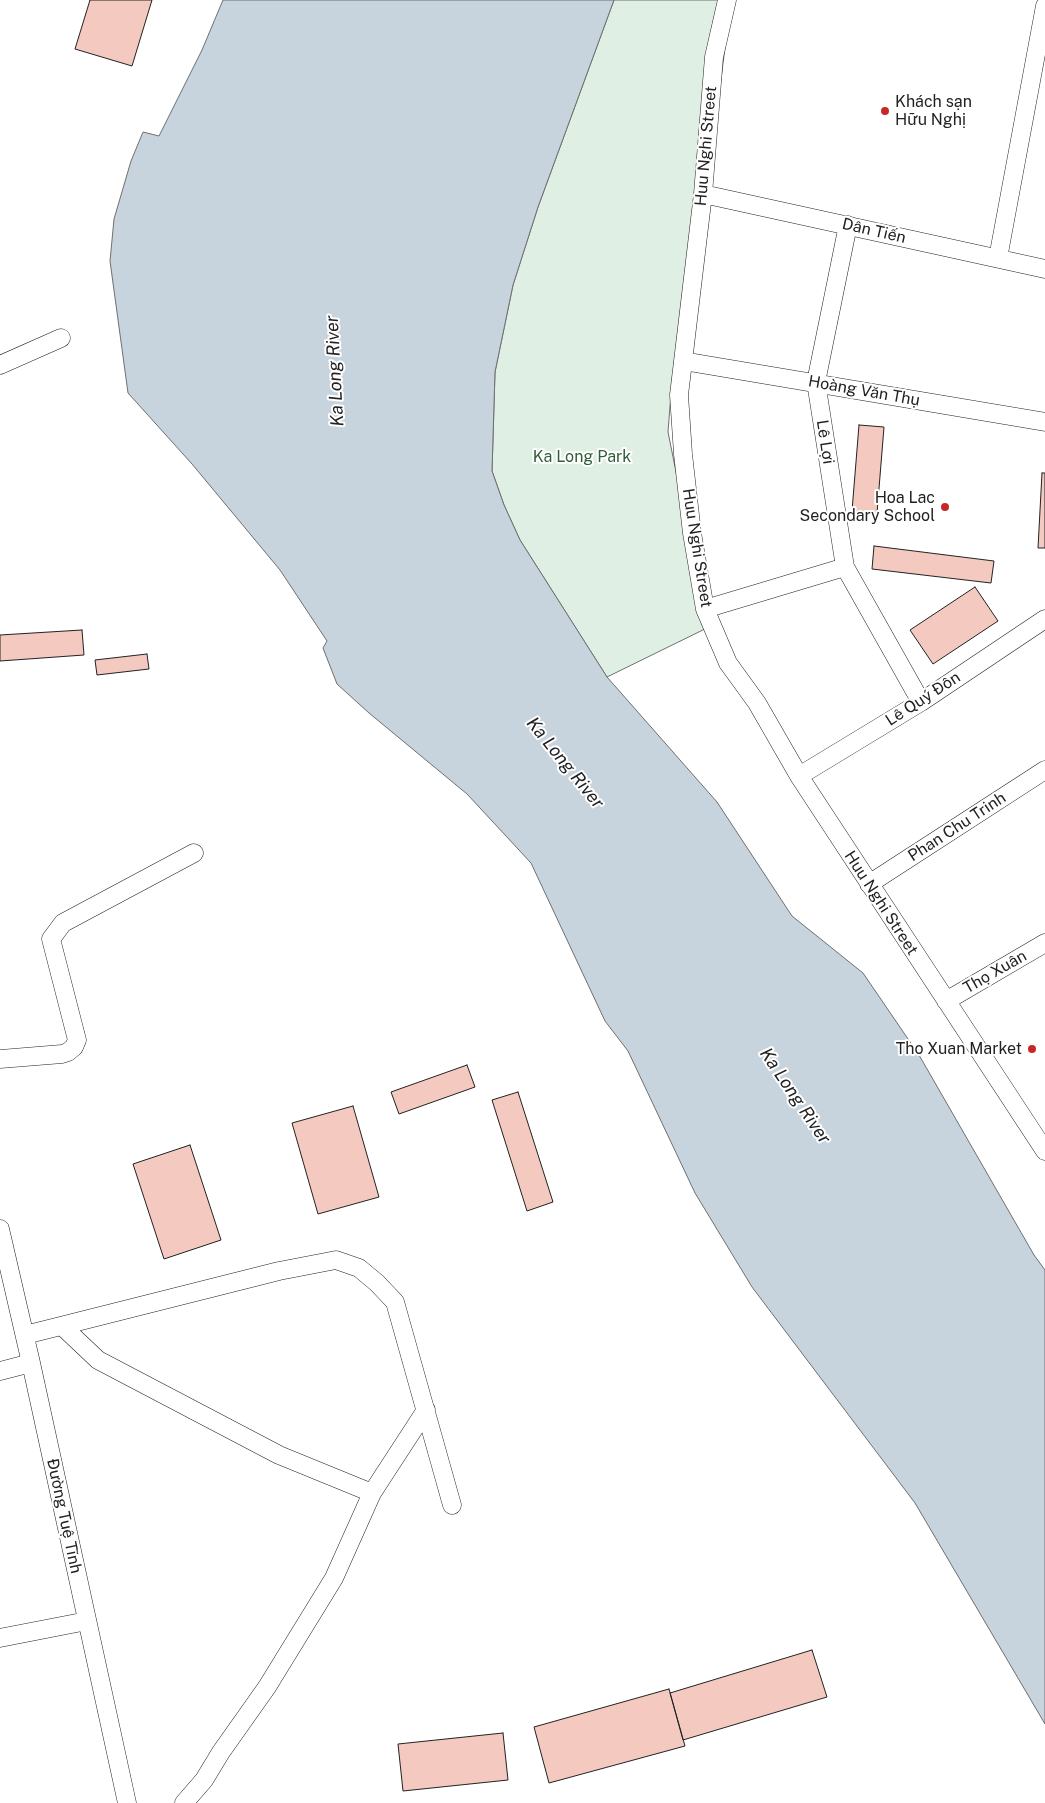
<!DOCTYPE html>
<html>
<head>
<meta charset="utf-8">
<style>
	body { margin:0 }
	canvas { display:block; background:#fff }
</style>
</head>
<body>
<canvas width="1045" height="1803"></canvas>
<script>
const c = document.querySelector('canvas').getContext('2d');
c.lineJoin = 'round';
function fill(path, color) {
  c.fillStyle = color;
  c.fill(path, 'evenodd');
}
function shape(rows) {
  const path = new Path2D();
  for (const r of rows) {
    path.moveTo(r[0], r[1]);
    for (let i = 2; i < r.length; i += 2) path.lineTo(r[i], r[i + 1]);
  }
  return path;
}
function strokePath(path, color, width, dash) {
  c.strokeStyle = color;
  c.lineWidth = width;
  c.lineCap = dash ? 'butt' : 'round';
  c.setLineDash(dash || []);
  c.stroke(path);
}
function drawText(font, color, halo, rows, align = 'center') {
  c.font = font + ' "Public Sans",sans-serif';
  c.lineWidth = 4;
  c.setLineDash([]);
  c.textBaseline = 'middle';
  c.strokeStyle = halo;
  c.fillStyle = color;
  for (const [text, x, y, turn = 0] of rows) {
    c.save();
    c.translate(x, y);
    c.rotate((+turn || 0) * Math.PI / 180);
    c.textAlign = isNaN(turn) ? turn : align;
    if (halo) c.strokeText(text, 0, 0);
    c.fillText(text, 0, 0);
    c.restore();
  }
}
const green = shape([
	[614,0,731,0,720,87,672,381,668,432,688,532,711,626,607,677,520,540,504,505,492,471,495,372,513,285,538,207,614,0]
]);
fill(green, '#e0efe3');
strokePath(green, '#6f6f6f', 1);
const water = shape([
	[223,0,614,0,538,207,513,285,495,372,492,471,504,505,520,540,607,677,717,802,792,916,863,973,919,1055,1034,1255,1045,1270,1045,1724,915,1503,752,1287,695,1193,628,1051,605,1021,531,863,467,794,369,713,337,684,323,648,327,641,280,570,192,464,128,393,110,261,114,219,131,161,143,132,159,136,202,50,223,0]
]);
fill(water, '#c7d3dd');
strokePath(water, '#6f6f6f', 1);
const building = shape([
	[90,0,152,0,132,66,75,49,90,0],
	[859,425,884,427,877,513,852,511,859,425],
	[1042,473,1045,473,1045,548,1038,548,1042,473],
	[874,546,994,561,991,583,872,569,874,546],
	[975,587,998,621,933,664,910,630,975,587],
	[82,630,84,655,0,661,0,635,82,630],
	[147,654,149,669,97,675,95,660,147,654],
	[467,1065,475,1087,399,1114,391,1092,467,1065],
	[518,1092,553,1202,527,1211,492,1100,518,1092],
	[353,1106,379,1197,318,1214,292,1123,353,1106],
	[190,1145,221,1240,164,1259,133,1164,190,1145],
	[812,1650,827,1697,683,1740,670,1693,812,1650],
	[669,1689,685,1746,549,1783,534,1727,669,1689],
	[503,1733,508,1780,403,1791,398,1744,503,1733]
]);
fill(building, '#f3c9c0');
strokePath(building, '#222', 1);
const minor = shape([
	[727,0,714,57,703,194,679,395,683,454,692,533,705,609,728,663,757,703,799,776,1045,1151],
	[703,194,1045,269],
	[848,225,816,382,845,567,921,702],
	[998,258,1045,6],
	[683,361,1045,422],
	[0,365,61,338],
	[705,609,845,567],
	[799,776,921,702,1045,619],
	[869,884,1045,770],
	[946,1001,1045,943],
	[0,1059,62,1054,68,1052,74,1047,77,1040,51,939,63,923,194,853],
	[0,1229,31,1363,127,1803],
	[62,1326,98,1360,279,1455,372,1493],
	[25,1335,279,1271,336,1260,359,1268,377,1283,395,1302,452,1505],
	[0,1371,31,1363],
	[0,1638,87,1621],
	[184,1803,204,1780,221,1752,267,1687,334,1578,372,1493,426,1410]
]);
strokePath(minor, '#222', 19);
strokePath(minor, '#fff', 18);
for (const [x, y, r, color] of [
	[885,111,5,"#c62828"],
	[945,507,5,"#c62828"],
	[1032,1049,5,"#c62828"]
]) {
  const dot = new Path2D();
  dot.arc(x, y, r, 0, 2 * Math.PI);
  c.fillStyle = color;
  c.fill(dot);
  strokePath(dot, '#fff', 2);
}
drawText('16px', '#222', '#fff', [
	["Khách sạn",895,102,"left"],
	["Hữu Nghị",895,120,"left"],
	["Hoa Lac",935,498],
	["Secondary School",935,516],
	["Tho Xuan Market",1022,1049]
], 'right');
drawText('16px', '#222', '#fff', [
	["Huu Nghi Street",706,146,-85],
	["Dân Tiến",874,231,13],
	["Hoàng Văn Thụ",864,391,10],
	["Lê Lợi",825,442,81],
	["Huu Nghi Street",697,548,81],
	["Lê Quý Đôn",923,699,-33],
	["Phan Chu Trinh",957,827,-33],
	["Huu Nghi Street",881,903,57],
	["Thọ Xuân",995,972,-30],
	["Đường Tuệ Tĩnh",64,1516,78]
]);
drawText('16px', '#2f5e38', '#fff', [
	["Ka Long Park",582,457]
]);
drawText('italic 18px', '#222', '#fff', [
	["Ka Long River",335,371,-93],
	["Ka Long River",565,763,51],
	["Ka Long River",795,1096,56]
]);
</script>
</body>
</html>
